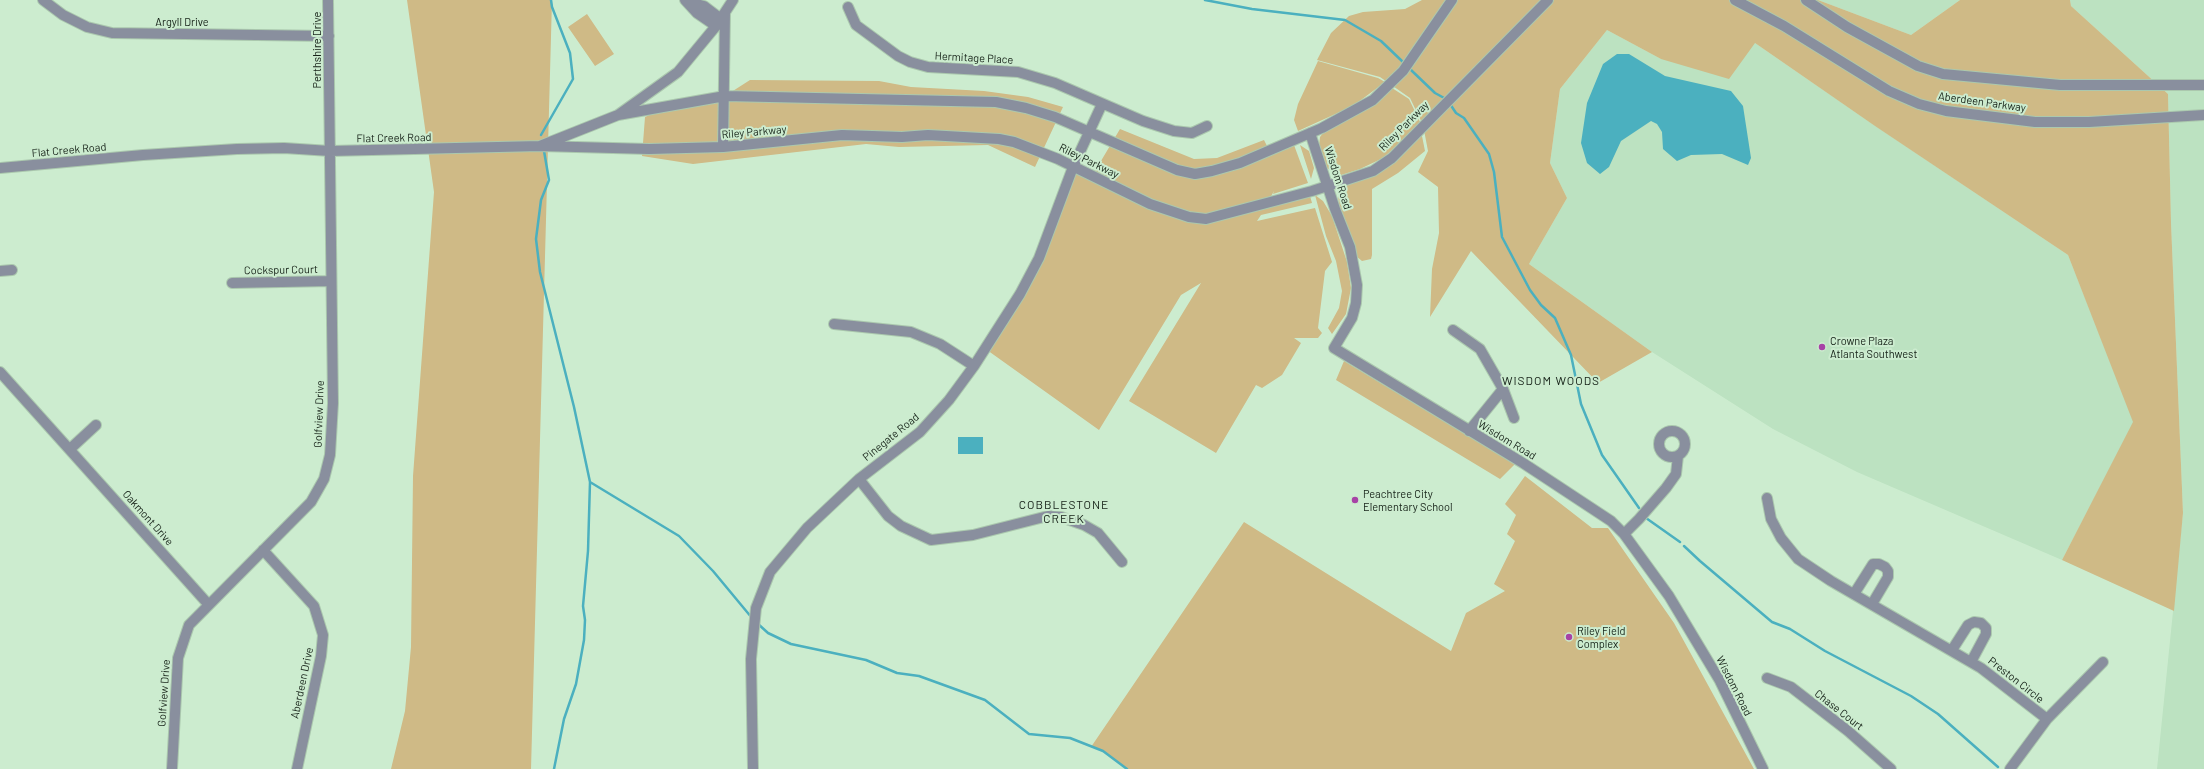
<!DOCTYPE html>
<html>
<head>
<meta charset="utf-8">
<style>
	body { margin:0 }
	canvas { display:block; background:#cceccf }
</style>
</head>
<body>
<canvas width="2204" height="769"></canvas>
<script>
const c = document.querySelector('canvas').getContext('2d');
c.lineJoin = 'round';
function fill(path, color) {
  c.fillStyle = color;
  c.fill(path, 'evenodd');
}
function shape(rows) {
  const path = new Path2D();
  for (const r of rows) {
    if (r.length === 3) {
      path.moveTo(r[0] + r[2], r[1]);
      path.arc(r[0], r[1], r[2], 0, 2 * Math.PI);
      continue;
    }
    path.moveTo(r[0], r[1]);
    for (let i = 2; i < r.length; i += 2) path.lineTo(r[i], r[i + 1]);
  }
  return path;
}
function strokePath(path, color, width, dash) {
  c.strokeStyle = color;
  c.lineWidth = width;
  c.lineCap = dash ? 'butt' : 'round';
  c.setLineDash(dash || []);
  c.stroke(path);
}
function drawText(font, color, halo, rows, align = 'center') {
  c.font = font + ' Barlow,sans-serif';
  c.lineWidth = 4;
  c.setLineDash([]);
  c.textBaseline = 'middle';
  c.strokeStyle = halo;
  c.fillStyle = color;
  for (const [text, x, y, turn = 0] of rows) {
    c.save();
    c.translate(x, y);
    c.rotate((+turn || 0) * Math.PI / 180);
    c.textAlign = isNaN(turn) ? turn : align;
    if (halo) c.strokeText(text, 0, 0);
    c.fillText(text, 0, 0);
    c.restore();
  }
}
fill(shape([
	[1818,0,1960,0,1911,35],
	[2070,0,2204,0,2204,769,2157,769,2183,513,2171,223,2168,94,2071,6],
	[1607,30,1661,59,1755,43,1871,123,2068,255,2134,422,2062,560,1857,472,1773,429,1652,352,1529,264,1567,198,1550,163,1560,89]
]), '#bce2c1');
fill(shape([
	[407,0,552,0,531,769,391,769,405,711,411,647,413,476,434,192],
	[1422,0,1818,0,1911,35,1960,0,2070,0,2071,6,2168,94,2171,223,2183,513,2174,611,2062,560,2133,422,2068,255,1875,126,1755,43,1729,79,1661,59,1607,30,1560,89,1550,163,1567,198,1529,264,1652,352,1598,383,1471,251,1430,317,1432,269,1439,233,1438,187,1418,172,1428,151,1423,125,1410,98,1380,77,1317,60,1331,33,1349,16,1363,12,1405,9],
	[587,14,614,54,595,66,568,27],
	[1318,61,1378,78,1385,82,1353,106,1298,131,1294,120,1298,104],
	[750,80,879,81,911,87,984,91,1028,97,1063,107,1035,167,988,145,899,147,866,144,693,164,642,156,645,117,667,107,725,96],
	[1392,88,1409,99,1421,124,1383,158,1360,169,1341,175,1327,168,1319,146,1320,137,1327,128],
	[1120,129,1194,159,1217,158,1264,140,1272,156,1271,152,1294,145,1308,183,1273,194,1274,191,1265,207,1310,196,1312,203,1261,215,1257,221,1315,208,1332,262,1325,271,1318,328,1322,333,1318,338,1294,338,1301,343,1282,375,1262,388,1256,385,1216,453,1129,401,1201,283,1181,295,1099,430,987,350,1033,269,1073,167,1092,176],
	[1421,131,1425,151,1398,173,1372,189,1372,255,1371,259,1362,261,1356,256,1339,204,1338,195,1346,184,1383,169],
	[1300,145,1309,151,1314,168,1311,179],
	[1315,195,1323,201,1332,216,1347,262,1351,288,1346,314,1332,334,1328,328,1339,308,1342,291,1336,261,1326,236],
	[1344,361,1515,464,1500,479,1336,380],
	[1525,476,1592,528,1608,528,1674,623,1754,769,1127,769,1103,751,1091,747,1244,522,1451,651,1466,613,1505,591,1494,584,1515,541,1507,534,1516,515,1505,504]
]), '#cfba86');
fill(shape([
	[1617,54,1629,54,1665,76,1731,91,1743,106,1751,158,1748,165,1722,154,1691,155,1677,161,1663,149,1662,132,1657,124,1651,121,1621,141,1609,167,1600,174,1587,163,1581,143,1587,103,1603,64],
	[958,437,983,437,983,454,958,454]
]), '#4bb0bf');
strokePath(shape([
	[1205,0,1252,9,1345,20,1381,41,1403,62],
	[1411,70,1435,93,1446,99],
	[1450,104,1456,113,1464,118,1489,154,1494,172,1502,237,1530,290,1541,305,1555,318,1571,355,1581,404,1602,455,1639,508],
	[541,135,573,79,570,53,552,7,551,0],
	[544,151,549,180,541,200,536,239,540,272,574,407,590,482,588,551,583,606,585,620,584,640,576,684,564,719,554,769],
	[590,482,679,536,713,571,752,618],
	[1646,518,1680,542],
	[1684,546,1700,561,1772,622,1790,629,1825,651,1911,696,1938,714,1998,767],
	[757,623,768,633,791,644,866,660,897,673,919,676,985,700,1029,734,1070,738,1103,751,1127,769]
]), '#4bb0bf', 2.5);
const minor = shape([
	[43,0,63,15,87,27,112,33,329,36],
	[685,0,697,13,716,26],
	[1735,0,1784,26,1889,91,1919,104,1946,111,2035,122,2089,122,2204,115],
	[1806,0,1847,27,1918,66,1943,74,2060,85,2204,85],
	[688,2,704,6,721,19],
	[848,7,856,25,898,56,910,62,928,67,1018,72,1055,83,1143,121,1174,131,1192,133,1207,126],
	[618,115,725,96,996,102,1026,108,1055,117,1177,170,1195,174,1212,171,1240,163,1322,128,1373,100,1403,71,1452,0],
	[1310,133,1335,209,1350,247,1357,285,1356,303,1352,318,1334,348,1523,463,1611,521,1624,534,1669,596,1720,681,1763,769],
	[540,146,649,149,723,147,842,135,902,137,928,135,999,139,1014,142,1058,159,1150,204,1189,217,1206,219,1312,191,1373,171,1392,158,1548,0],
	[723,147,725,13],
	[0,168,143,155,237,149,284,148,330,151,540,146,618,115,678,72,716,26,733,0],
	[0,271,12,270],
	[232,283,331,281],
	[834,324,911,332,940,344,974,366],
	[1453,330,1480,349,1503,389,1514,418],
	[0,372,208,604],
	[1672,444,13],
	[1469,431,1503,389],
	[70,449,96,425],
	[859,479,888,516,901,526,931,540,973,535,1048,516,1061,517,1084,525,1098,533,1122,562],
	[1767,498,1771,519,1781,538,1798,559,1831,581,1981,668,2047,719],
	[1624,534,1639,519,1666,488,1676,474,1678,456],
	[263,550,314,606,323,635,321,656,297,769],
	[1854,594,1873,564,1879,564,1885,567,1888,571,1888,577,1872,604],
	[1952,650,1968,625,1974,622,1981,623,1986,628,1986,634,1971,662],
	[1767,678,1791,687,1848,731,1891,769],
	[172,769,178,658,189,625,311,502,324,479,330,455,333,403,328,0],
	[753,769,751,659,756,608,770,572,807,528,859,479,920,432,949,400,974,366,1020,294,1039,258,1073,167,1102,104],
	[2010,769,2047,719,2103,662]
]);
strokePath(minor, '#abc8ae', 12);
strokePath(minor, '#898f9e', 10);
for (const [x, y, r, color] of [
	[1822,347,4,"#a742a6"],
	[1355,500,4,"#a742a6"],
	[1569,637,4,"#a742a6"]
]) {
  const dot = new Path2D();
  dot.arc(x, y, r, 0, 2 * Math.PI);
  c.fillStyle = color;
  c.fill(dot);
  strokePath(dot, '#cceccf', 1.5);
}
drawText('11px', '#162218', '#cceccf', [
	["Argyll Drive",182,22],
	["Perthshire Drive",317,50,-90],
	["Hermitage Place",974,58,3],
	["Aberdeen Parkway",1982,102,8],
	["Riley Parkway",1404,126,-45],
	["Riley Parkway",754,132,-5],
	["Flat Creek Road",394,138,-1],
	["Flat Creek Road",69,150,-5],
	["Riley Parkway",1089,161,26],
	["Wisdom Road",1338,178,72],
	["Cockspur Court",281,270,-1],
	["Golfview Drive",319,414,-88],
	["Pinegate Road",891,437,-39],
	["Wisdom Road",1507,440,31],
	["Oakmont Drive",148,518,48],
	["Preston Circle",2016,680,38],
	["Aberdeen Drive",302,683,-78],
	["Wisdom Road",1734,686,63],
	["Golfview Drive",164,693,-86],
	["Chase Court",1839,710,38]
]);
drawText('11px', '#162218', '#cceccf', [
	["Crowne Plaza",1830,341],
	["Atlanta Southwest",1830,354],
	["Peachtree City",1363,494],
	["Elementary School",1363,507],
	["Riley Field",1577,631],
	["Complex",1577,644]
], 'left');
c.letterSpacing = '1px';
drawText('12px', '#162218', '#cceccf', [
	["WISDOM WOODS",1551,381],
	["COBBLESTONE",1064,505],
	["CREEK",1064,519]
]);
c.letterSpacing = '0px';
</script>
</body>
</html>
